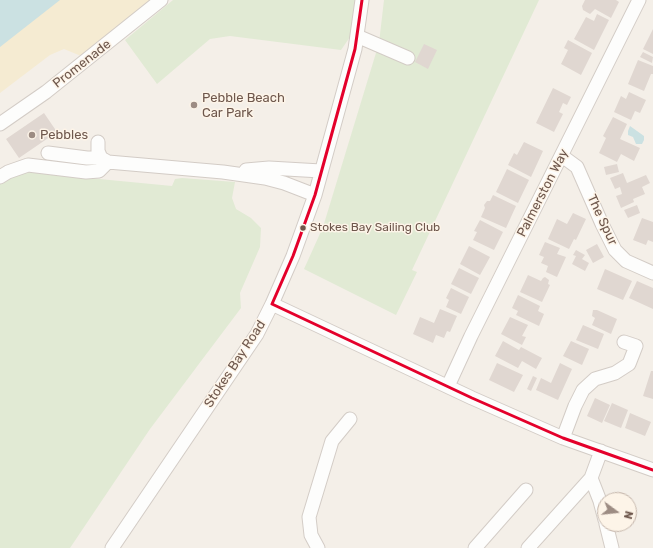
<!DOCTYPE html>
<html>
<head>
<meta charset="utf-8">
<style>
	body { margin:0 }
	#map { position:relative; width:653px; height:548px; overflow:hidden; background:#f4efe8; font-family:Rubik,sans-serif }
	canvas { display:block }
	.north { position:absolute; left:597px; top:492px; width:40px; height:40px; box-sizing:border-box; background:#fdf4e8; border:1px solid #c4b5aa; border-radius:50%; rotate:105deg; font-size:11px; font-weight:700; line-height:16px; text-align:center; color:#6e574c }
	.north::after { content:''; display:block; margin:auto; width:14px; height:18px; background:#9d8c83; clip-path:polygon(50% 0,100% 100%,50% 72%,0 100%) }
</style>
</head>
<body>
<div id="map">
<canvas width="653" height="548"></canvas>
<div class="north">N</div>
</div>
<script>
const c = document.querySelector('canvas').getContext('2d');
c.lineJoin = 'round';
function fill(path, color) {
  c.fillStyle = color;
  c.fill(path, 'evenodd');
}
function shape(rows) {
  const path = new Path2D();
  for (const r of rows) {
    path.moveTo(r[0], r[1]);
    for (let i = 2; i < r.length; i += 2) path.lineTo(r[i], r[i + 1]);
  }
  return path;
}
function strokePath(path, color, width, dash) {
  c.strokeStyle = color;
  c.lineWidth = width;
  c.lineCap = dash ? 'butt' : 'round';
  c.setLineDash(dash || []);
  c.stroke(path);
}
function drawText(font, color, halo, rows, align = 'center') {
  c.font = font + ' Rubik,sans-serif';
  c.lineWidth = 3;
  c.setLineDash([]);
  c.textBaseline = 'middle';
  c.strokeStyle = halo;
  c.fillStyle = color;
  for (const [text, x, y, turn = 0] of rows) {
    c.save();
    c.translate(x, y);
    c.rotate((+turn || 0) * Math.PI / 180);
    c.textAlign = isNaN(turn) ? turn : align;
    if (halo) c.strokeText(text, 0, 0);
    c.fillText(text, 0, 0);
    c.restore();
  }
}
fill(shape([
	[173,0,359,0,350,37,341,50,230,36,210,39,157,84,125,40],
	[384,0,539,0,412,270,417,272,396,315,304,269,323,227,379,43],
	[6,170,172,186,175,179,182,178,235,182,232,198,236,209,251,218,261,228,260,247,240,293,241,308,150,429,70,548,0,548,0,174]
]), '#e1ead4');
fill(shape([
	[0,0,152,0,81,56,64,49,50,55,0,93]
]), '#f5ebd2');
fill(shape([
	[0,0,60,0,0,47],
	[630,126,644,136,644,140,642,144,636,144,633,137,628,135,628,131]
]), '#cbe1e2');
fill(shape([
	[585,0,616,0,619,2,611,18,595,9,590,14,583,10,582,6],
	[597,14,609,20,594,50,574,39,586,17,594,21],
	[653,29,653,54,643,49],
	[568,40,592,53,581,75,561,64,568,50,564,48],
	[424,44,437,50,428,69,415,62],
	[643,52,653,57,652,63,640,57],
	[638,60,653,66,653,74,651,74,644,91,628,84],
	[553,88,571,97,567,105,563,103,559,112,563,114,554,132,536,123],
	[629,92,646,100,640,113,635,111,631,120,614,112,621,96,626,99],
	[44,113,57,132,19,158,6,139],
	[613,117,627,124,620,139,640,148,634,161,621,154,617,162,599,153,606,138,603,136],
	[524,142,543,151,531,177,508,165,514,153,517,155],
	[617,164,619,172,606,175,604,167],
	[507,169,529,180,518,203,496,192],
	[623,173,627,183,646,175,650,183,642,187,645,194,633,199,634,202,621,208,616,196,622,194,620,187,615,189,610,178],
	[493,195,516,206,506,228,481,217,485,208,484,205,487,201,490,201],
	[637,205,640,213,628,218,624,210],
	[573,213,586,219,576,240,574,239,569,249,548,239,557,219,567,224],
	[642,218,653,222,653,242,648,240,646,245,633,240],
	[480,220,503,232,494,250,473,240,477,232,474,231],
	[545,242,560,248,557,254,566,257,557,277,546,272,548,266,541,263,544,257,539,255],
	[597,244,604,257,593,263,586,250],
	[469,246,490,257,480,275,460,264],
	[576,250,585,255,582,259,589,263,585,271,572,264,576,256,573,255],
	[459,268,479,278,471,294,451,284],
	[605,269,632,281,623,300,597,289],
	[528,275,541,281,543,278,545,277,549,280,548,284,550,285,542,302,520,292],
	[637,281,653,288,653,309,629,298],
	[451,288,469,297,461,314,446,307,449,300,446,298],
	[518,295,540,306,538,311,544,314,539,326,516,315,518,311,512,308],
	[440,309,457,316,450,332,447,331,444,338,436,335,433,343,413,334,420,317,434,323],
	[593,310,597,310,617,319,611,334,592,325,595,318,592,316],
	[510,317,528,325,522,336,526,337,522,345,501,334],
	[583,325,604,334,598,349,576,340],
	[503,341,519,350,521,347,542,358,536,369,522,361,518,368,495,356],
	[571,341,589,349,582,365,563,356],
	[497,363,523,375,514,392,489,380],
	[560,363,572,369,558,400,536,390,541,378,551,383],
	[651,371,653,371,653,399,643,396],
	[533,376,537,378,531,391,527,389],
	[595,398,610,405,602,423,587,416],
	[612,403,628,410,621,428,604,421],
	[630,413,651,422,645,436,625,428]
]), '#e0d7d1');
const minor = shape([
	[357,36,408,58],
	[0,124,46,92,161,0],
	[98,142,98,151,101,158,108,162,223,172,265,178,284,183,315,195],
	[48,153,87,158,101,158],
	[562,156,577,167,602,224,615,250,626,261,653,273],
	[246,170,269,168,321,171],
	[0,177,8,172,28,165,86,172,99,171,108,162],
	[272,304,472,398,563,438,653,470],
	[448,386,471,336,639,0],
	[563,438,575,406,583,390,595,379,615,373,629,364,636,346,624,342],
	[591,478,600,501,605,520],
	[606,524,612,548],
	[112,548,257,334,272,304,293,256,315,195,355,49,362,0],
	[318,548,311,535,309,517,332,441,350,419],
	[475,548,526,490],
	[528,548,591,478,601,451]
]);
strokePath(minor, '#d3ccc6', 15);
strokePath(minor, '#fdfdfc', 13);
strokePath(shape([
	[362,0,355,49,315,195,293,256,272,304,472,398,563,438,653,470]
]), '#e4002b', 3);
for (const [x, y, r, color] of [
	[194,105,4,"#9d8c83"],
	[32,135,4,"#9d8c83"],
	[303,228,3.5,"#6e574c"]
]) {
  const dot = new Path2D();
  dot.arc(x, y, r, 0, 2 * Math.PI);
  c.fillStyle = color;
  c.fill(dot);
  strokePath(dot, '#fdf4e8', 1.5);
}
drawText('12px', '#6e574c', '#fdf4e8', [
	["Stokes Bay Sailing Club",310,228]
], 'left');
drawText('13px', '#6e574c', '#fdf4e8', [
	["Promenade",82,64,-38],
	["Palmerston Way",543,193,-63],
	["The Spur",602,220,65],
	["Stokes Bay Road",235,364,-57]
]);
drawText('13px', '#6e574c', '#fdf4e8', [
	["Pebble Beach",202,98],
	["Car Park",202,113],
	["Pebbles",40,135]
], 'left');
</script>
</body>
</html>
